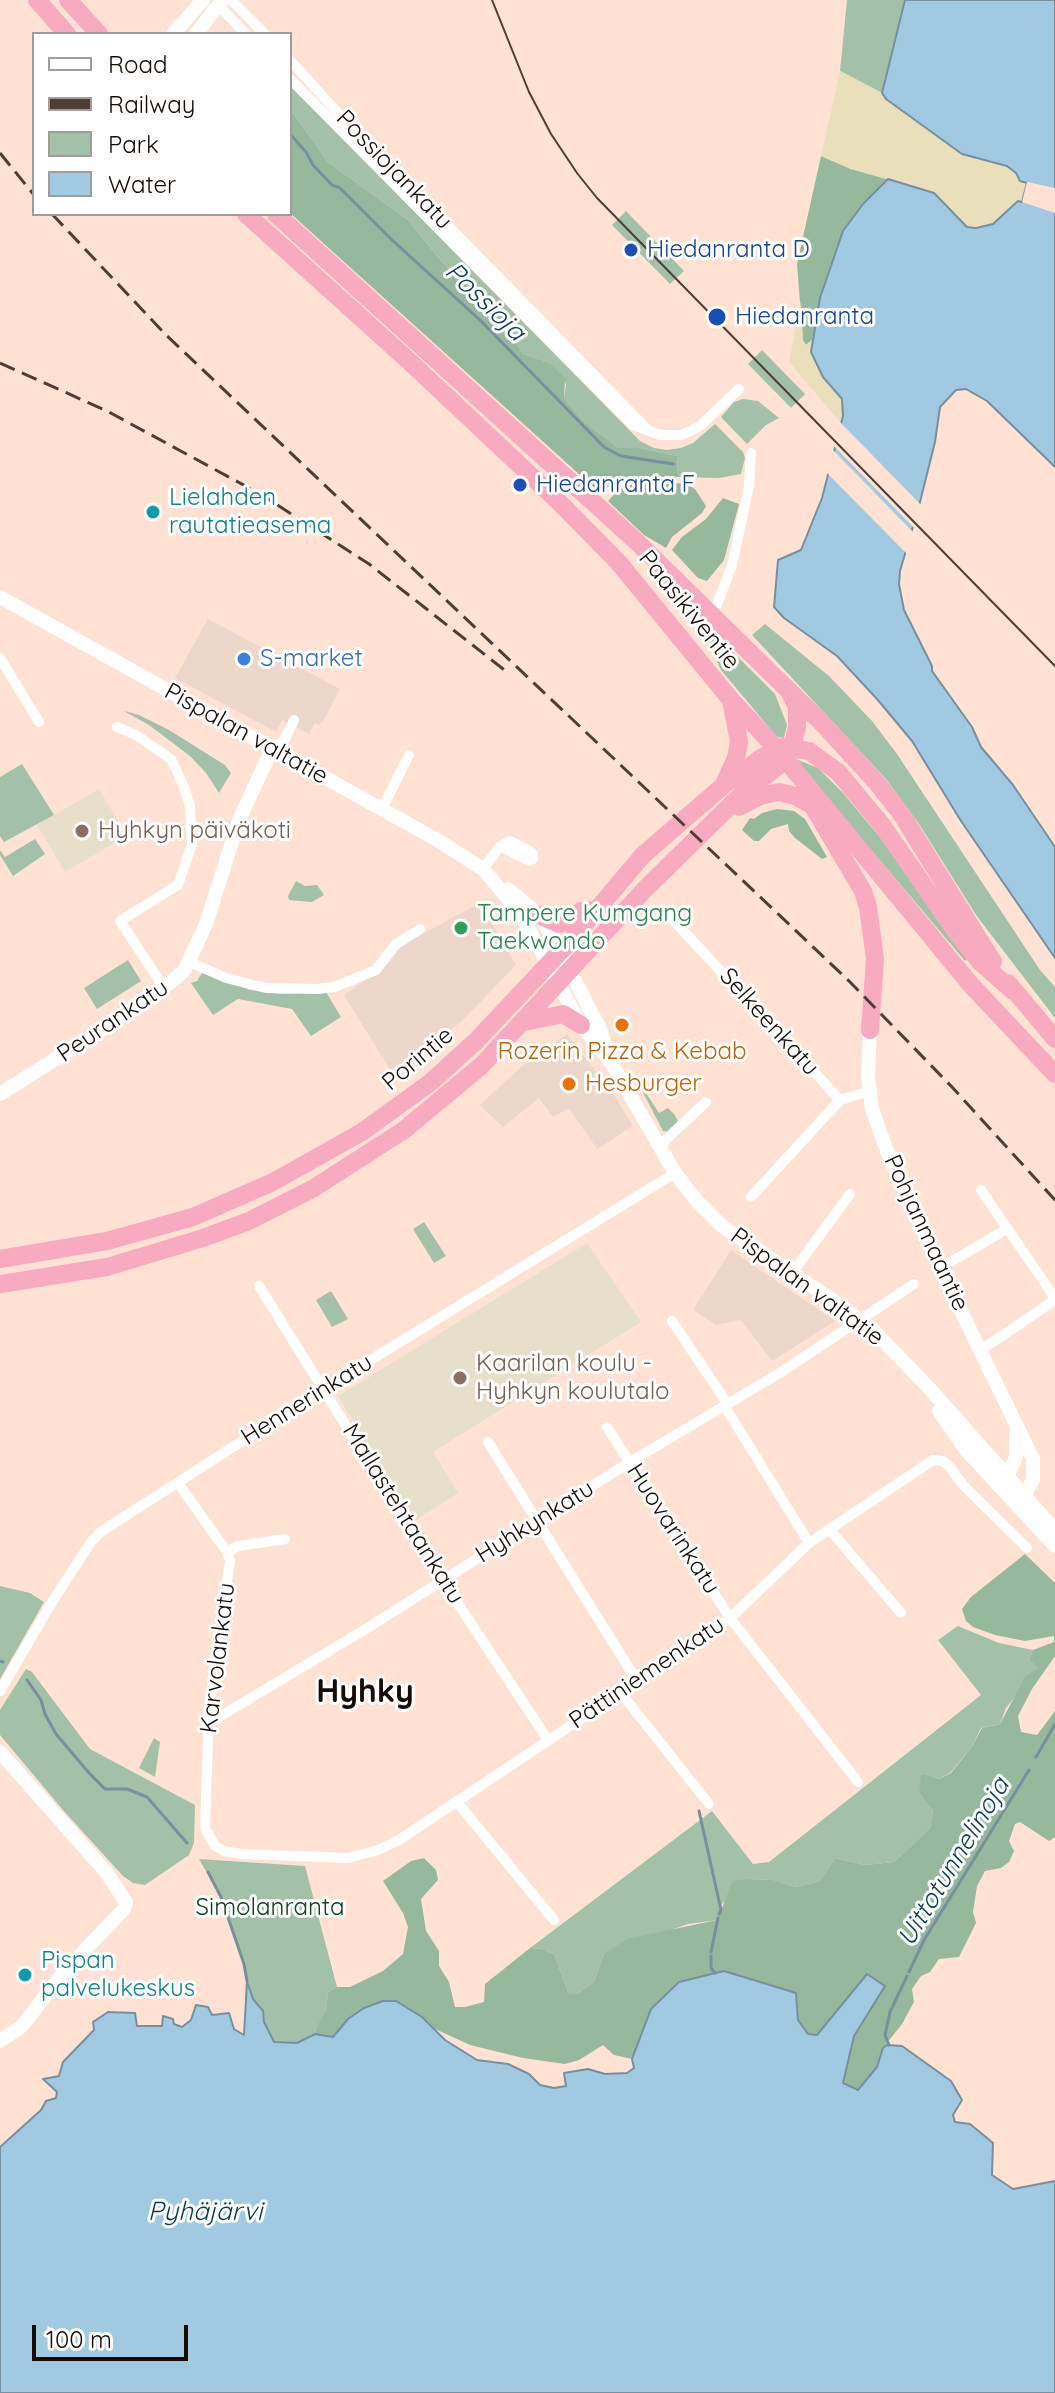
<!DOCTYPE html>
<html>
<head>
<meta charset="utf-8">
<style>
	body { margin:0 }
	#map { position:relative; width:1055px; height:2393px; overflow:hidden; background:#ffe2d3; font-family:Quicksand,sans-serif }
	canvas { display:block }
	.legend { position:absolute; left:32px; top:32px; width:260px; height:184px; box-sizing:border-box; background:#fff; border:2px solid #a29d9b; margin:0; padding:10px 14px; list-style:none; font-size:24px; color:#160b05 }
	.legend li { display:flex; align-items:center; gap:16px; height:40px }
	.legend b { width:40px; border:2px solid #a29d9b }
	.scale { position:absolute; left:32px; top:2325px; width:156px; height:36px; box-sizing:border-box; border:4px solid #160b05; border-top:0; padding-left:10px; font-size:24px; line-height:28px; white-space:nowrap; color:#160b05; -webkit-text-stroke:6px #fff; paint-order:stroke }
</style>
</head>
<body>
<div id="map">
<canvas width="1055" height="2393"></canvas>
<ul class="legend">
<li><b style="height:10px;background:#fff"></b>Road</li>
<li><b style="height:10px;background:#4d3e36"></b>Railway</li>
<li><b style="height:22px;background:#a2c1a8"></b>Park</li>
<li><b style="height:22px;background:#a1c9e1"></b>Water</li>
</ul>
<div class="scale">100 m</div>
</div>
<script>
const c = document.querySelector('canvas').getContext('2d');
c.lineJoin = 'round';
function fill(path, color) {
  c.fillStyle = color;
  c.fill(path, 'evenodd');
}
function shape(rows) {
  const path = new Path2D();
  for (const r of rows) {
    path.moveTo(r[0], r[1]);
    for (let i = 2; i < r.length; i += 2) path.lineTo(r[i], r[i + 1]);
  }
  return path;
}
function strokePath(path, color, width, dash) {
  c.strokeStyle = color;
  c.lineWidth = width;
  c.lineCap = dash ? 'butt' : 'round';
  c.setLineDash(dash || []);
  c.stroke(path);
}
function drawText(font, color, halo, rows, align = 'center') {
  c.font = font + ' Quicksand,sans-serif';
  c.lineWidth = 6;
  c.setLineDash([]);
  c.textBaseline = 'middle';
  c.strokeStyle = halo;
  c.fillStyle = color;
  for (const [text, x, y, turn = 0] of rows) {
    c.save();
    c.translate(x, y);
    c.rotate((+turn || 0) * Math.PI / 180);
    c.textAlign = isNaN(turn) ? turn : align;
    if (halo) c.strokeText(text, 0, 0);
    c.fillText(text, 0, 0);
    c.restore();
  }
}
fill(shape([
	[208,619,340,689,323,722,319,725,315,723,309,734,282,720,276,732,175,678],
	[480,903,516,965,460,1023,391,1071,344,995,388,964,402,945],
	[567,1034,612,1092,633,1126,597,1149,569,1108,553,1117,539,1098,503,1127,480,1105,520,1068],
	[731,1250,835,1321,772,1361,741,1320,716,1325,693,1310]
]), '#edd6ca');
fill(shape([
	[99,789,127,836,65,872,37,825],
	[587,1243,641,1322,433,1452,458,1493,413,1522,338,1396]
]), '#e7dfc9');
fill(shape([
	[847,0,905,0,882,93,840,71],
	[290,85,640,441,654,448,667,450,681,448,693,443,715,424,743,452,745,458,741,474,719,478,678,477,677,456,640,448,619,448,583,421,564,398,566,384,548,362,523,354,508,328,441,261,408,220,328,162,290,109],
	[626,211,684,271,670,284,612,225],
	[762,350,805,394,791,408,748,364],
	[743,399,758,401,779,418,766,425,747,444,721,417,734,402],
	[765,624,829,676,872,721,897,754,1040,970,1055,987,1055,1018,976,915,919,824,886,779,752,635],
	[717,636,775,694,787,725,784,738,777,737,721,670,711,649,712,640],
	[124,711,139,715,169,730,225,765,231,773,219,793,206,773,190,756,149,725],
	[798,760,818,768,843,793,898,859,968,958,965,961,797,762],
	[22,764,54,815,4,842,0,836,0,777],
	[35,839,45,854,13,876,0,855,0,850,5,857],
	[296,881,305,886,317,885,324,895,312,902,289,900,288,896],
	[128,960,141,981,97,1009,84,988],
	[202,973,250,990,282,994,326,992,341,1017,311,1036,292,1009,238,999,213,1015,191,983,197,981],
	[633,1073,659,1113,668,1108,674,1114,678,1121,674,1130,669,1132,663,1131],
	[424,1222,446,1256,434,1263,413,1229],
	[331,1291,348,1319,332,1327,316,1300],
	[0,1586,30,1593,44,1602,0,1679],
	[958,1626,999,1643,1033,1650,1029,1660,1038,1668,1006,1708,1000,1724,981,1728,973,1745,951,1772,939,1779,926,1774,919,1793,933,1811,930,1828,894,1862,865,1865,835,1858,820,1881,795,1887,774,1880,748,1879,722,1904,718,1920,688,1924,604,1954,594,1982,577,1994,569,1994,554,1954,542,1949,530,1948,712,1811,753,1864,769,1862,981,1695,938,1640],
	[26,1669,32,1672,90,1749,195,1805,194,1843,189,1855,145,1885,133,1883,123,1876,63,1810,0,1735,0,1710],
	[154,1738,160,1742,155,1777,139,1768],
	[199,1859,305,1866,337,1987,328,1992,326,2012,316,2027,315,2034,297,2043,274,2042,264,2022,263,2011,253,1999,244,1964,221,1897]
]), '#a2c1a8');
fill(shape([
	[290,109,328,162,408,220,441,261,508,328,523,354,548,362,565,378,564,398,583,421,619,448,640,448,677,456,678,477,626,479,614,482,601,494,290,213],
	[821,156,851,169,888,179,863,204,843,231,820,298,812,340,806,345,803,341,797,264],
	[685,483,695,489,706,506,702,513,672,537,666,548,644,535,608,501,618,490,629,485],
	[723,498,739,504,724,560,707,581,698,578,672,550,682,537,706,519],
	[777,809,794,811,805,819,827,857,822,859,795,838,789,831,788,824,771,829,759,841,754,841,742,830,750,818,754,819,762,813],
	[1025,1554,1055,1583,1055,1656,1032,1689,1018,1716,1021,1732,1037,1735,1055,1711,1055,1837,1049,1841,1020,1822,1015,1824,1009,1841,1014,1851,1009,1862,1001,1868,985,1871,977,1886,973,1912,976,1923,959,1957,939,1959,930,1972,921,1976,912,1989,914,2002,902,2024,883,2048,877,2067,871,2077,858,2090,843,2082,854,2036,885,1986,818,2035,808,2034,798,2020,796,1993,724,1971,679,1982,651,2009,632,2059,614,2055,603,2045,579,2060,565,2064,523,2058,470,2045,433,2028,422,2017,333,2037,315,2034,316,2027,326,2011,328,1992,337,1987,350,1987,383,1971,403,1954,408,1927,403,1913,383,1881,411,1861,424,1858,436,1870,438,1880,421,1899,426,1931,439,1951,439,1966,449,1982,455,2007,465,2007,484,2002,485,1984,530,1948,542,1949,554,1954,569,1994,577,1994,594,1982,604,1954,627,1939,717,1920,733,1881,748,1879,774,1880,795,1887,820,1881,835,1858,865,1865,894,1862,930,1828,933,1811,919,1793,921,1776,926,1774,939,1779,951,1773,973,1745,982,1728,1000,1724,1025,1677,1038,1668,1029,1660,1033,1650,1054,1642,1054,1636,1025,1641,995,1635,973,1627,966,1621,962,1609,971,1597]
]), '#96b89d');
fill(shape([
	[840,71,882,93,886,99,962,154,1007,166,1016,173,1020,181,1027,182,1022,202,1018,201,993,224,967,227,934,193,851,169,821,156],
	[801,301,803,341,806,345,812,340,813,359,823,377,842,399,843,416,841,423,789,362]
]), '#e9dfba');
const water = shape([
	[905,0,1055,0,1055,467,987,401,966,389,956,390,940,407,935,442,919,506,900,571,899,584,904,610,932,666,932,671,972,727,981,747,1013,785,1055,847,1055,958,961,821,912,741,877,699,837,656,784,618,774,607,778,560,801,550,822,498,843,416,842,399,823,377,811,352,820,298,843,231,863,204,888,179,934,193,967,227,976,228,993,224,1018,201,1022,202,1027,183,1020,181,1016,173,1007,166,962,154,886,99,882,93,905,0],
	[724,1971,796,1993,798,2020,808,2034,817,2035,867,1974,885,1986,854,2036,843,2083,858,2090,877,2067,883,2048,887,2045,902,2046,951,2081,962,2100,953,2115,955,2122,970,2124,993,2143,992,2175,1013,2189,1055,2181,1055,2393,0,2393,0,2147,41,2110,46,2101,56,2098,57,2092,43,2079,59,2076,63,2062,94,2030,93,2022,108,2012,135,2013,137,2026,162,2026,163,2016,173,2019,174,2024,182,2027,191,2020,196,2005,208,2007,212,2015,229,2013,234,2029,244,2035,247,1981,253,1999,263,2011,264,2022,274,2042,297,2043,315,2034,333,2037,348,2019,364,2008,383,2001,396,2001,422,2017,445,2040,477,2060,508,2064,529,2074,540,2085,554,2088,566,2086,564,2073,588,2069,605,2074,627,2073,634,2068,632,2059,651,2009,679,1982,724,1971]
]);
fill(water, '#a1c9e1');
strokePath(water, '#77909f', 2);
fill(shape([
	[1027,182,1055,188,1055,213,1022,202],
	[838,420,923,507,915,529,832,444],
	[831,448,914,533,908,555,825,471]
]), '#ffe2d3');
strokePath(shape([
	[290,134,306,152,313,165,332,185,340,188,392,240,480,320,604,447,621,456,673,464],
	[0,1661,3,1662],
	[27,1680,41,1700,45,1714,56,1734,89,1773,105,1789,127,1789,147,1797,187,1843],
	[1036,1757,1055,1724],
	[699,1811,721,1910,719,1914],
	[208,1872,221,1897,244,1964,247,1981],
	[711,1952,718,1918],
	[711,1956,711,1968,715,1973],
	[909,1972,924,1940,1029,1770],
	[889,2045,885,2035,890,2012,907,1976]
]), '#77909f', 3);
strokePath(shape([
	[231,0,265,34],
	[218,5,246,34],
	[290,60,338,113,648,430],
	[290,79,633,425,660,435,682,435,700,426,739,389],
	[713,615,732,565,749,486,751,453],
	[0,658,39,722],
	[117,727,136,735,171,759,184,787,190,806,192,844,178,885,120,921,165,989],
	[272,749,285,739,294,720],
	[382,809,409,755],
	[483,869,500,846,510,841,528,850,533,854,533,859,529,861,500,846],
	[664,910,840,1100,751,1197],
	[190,962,226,978,266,988,318,989,334,987,376,970,395,945,420,929],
	[840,1100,870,1091],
	[659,1146,706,1102],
	[981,1190,1055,1298],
	[940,1268,1007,1229],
	[792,1273,850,1194],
	[259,1286,439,1575,548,1740],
	[672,1321,727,1403],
	[981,1350,1055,1300],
	[724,1405,809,1543],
	[607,1427,730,1618,858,1782],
	[488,1442,637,1681],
	[178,1483,227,1552,230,1560,209,1711,205,1828,215,1846,224,1851,241,1854,348,1858,378,1850,399,1840,684,1650,730,1618,809,1543,933,1460,943,1461,949,1466,963,1485,1027,1548],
	[830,1530,901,1613],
	[227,1552,238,1546,285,1539],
	[0,1691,54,1599,91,1542,102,1531,325,1388,675,1173],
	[621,1693,709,1804],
	[209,1723,369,1627,630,1462,783,1371,914,1284],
	[456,1801,554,1920]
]), '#fff', 10);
strokePath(shape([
	[173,34,203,0],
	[196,34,222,0],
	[0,597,439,841,483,869,520,913,581,1025,612,1064,675,1173,697,1201,722,1226,843,1307,874,1331,929,1388,1055,1530],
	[508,889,539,915,553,938,600,1029,609,1057],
	[870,1030,868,1076,872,1109,887,1151,940,1268,1033,1459,1033,1480,1024,1495],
	[0,1094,149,1000,184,971,206,924,239,820,272,749],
	[939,1411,966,1450,1055,1546],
	[1007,1476,1016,1457,1016,1434],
	[0,1752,106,1872,126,1902,124,1909,64,1972,22,2026,0,2041]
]), '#fff', 14);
strokePath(shape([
	[37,0,67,34],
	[68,0,99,34],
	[246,214,410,362,561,504,619,563,731,700,777,749,971,985,1055,1074],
	[276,214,637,542,823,724,877,783,902,815,993,962],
	[725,782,736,758,739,742,731,700],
	[812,805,863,891,868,907,875,959,870,1030],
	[739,807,760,796,779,792,795,796,818,809],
	[539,915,559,924,568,921,581,911,597,910],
	[1008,983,1055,1039],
	[524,1022,563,1014,581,1025],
	[0,1259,107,1241,193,1217,273,1182,362,1132,431,1082,476,1041,573,938,643,855,724,785,761,758,782,747,809,751,838,772,882,825,956,932,980,962,1013,991],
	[0,1284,107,1267,203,1238,249,1221,314,1188,404,1130,481,1066,645,889,742,794,786,760,792,747,797,727,797,707,790,693]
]), '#f8aac1', 18);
strokePath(shape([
	[492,0,529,92,551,134,577,173,597,198,1055,666]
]), '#4d3e36', 2);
strokePath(shape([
	[0,153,34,195],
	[52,214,166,335,850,982,952,1087,1055,1200],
	[0,363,107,411,262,495,369,564,507,672]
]), '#4d3e36', 3, [16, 8]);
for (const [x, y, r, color] of [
	[631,250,8,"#1a4fb4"],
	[717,317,10,"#1a4fb4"],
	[520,485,8,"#1a4fb4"],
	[153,512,8,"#0f9aa8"],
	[244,659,8,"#3f7fe0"],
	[82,831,8,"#8d6e63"],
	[461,928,8,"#2e9e5b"],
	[622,1025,8,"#e8710a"],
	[569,1084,8,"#e8710a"],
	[460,1378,8,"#8d6e63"],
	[25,1975,8,"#0f9aa8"]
]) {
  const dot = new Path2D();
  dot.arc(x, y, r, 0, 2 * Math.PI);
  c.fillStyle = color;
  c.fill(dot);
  strokePath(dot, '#fff', 3);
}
drawText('24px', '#160b05', '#fff', [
	["Possiojankatu",394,170,46],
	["Paasikiventie",689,610,51],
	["Pispalan valtatie",246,734,29],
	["Peurankatu",113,1021,-34],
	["Selkeenkatu",769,1022,48],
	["Porintie",418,1059,-40],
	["Pohjanmaantie",926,1233,65],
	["Pispalan valtatie",807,1287,36],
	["Hennerinkatu",307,1400,-32],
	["Mallastehtaankatu",403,1514,58],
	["Hyhkynkatu",535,1522,-32],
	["Huovarinkatu",673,1529,57],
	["Karvolankatu",218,1658,-83],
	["Pättiniemenkatu",647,1673,-34]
]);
drawText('24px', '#164399', '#fff', [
	["Hiedanranta D",647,250],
	["Hiedanranta",735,317],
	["Hiedanranta F",536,485]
], 'left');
drawText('24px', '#0d838f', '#fff', [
	["Lielahden",169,498],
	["rautatieasema",169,526],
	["Pispan",41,1961],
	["palvelukeskus",41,1989]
], 'left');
drawText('24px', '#366cbe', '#fff', [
	["S-market",260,659]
], 'left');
drawText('24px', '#785e54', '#fff', [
	["Hyhkyn päiväkoti",98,831],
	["Kaarilan koulu -",476,1364],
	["Hyhkyn koulutalo",476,1392]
], 'left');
drawText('24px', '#27864d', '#fff', [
	["Tampere Kumgang",477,914],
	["Taekwondo",477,942]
], 'left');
drawText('24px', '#c56008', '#fff', [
	["Rozerin Pizza & Kebab",622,1052],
	["Hesburger",585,1084,"left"]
]);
drawText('24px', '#0a4421', '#fff', [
	["Simolanranta",270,1908]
]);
drawText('italic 26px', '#053c54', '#fff', [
	["Possioja",485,302,44],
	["Uittotunnelinoja",954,1862,-59],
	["Pyhäjärvi",205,2212]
]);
drawText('bold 32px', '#160b05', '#fff', [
	["Hyhky",365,1692]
]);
</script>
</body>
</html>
